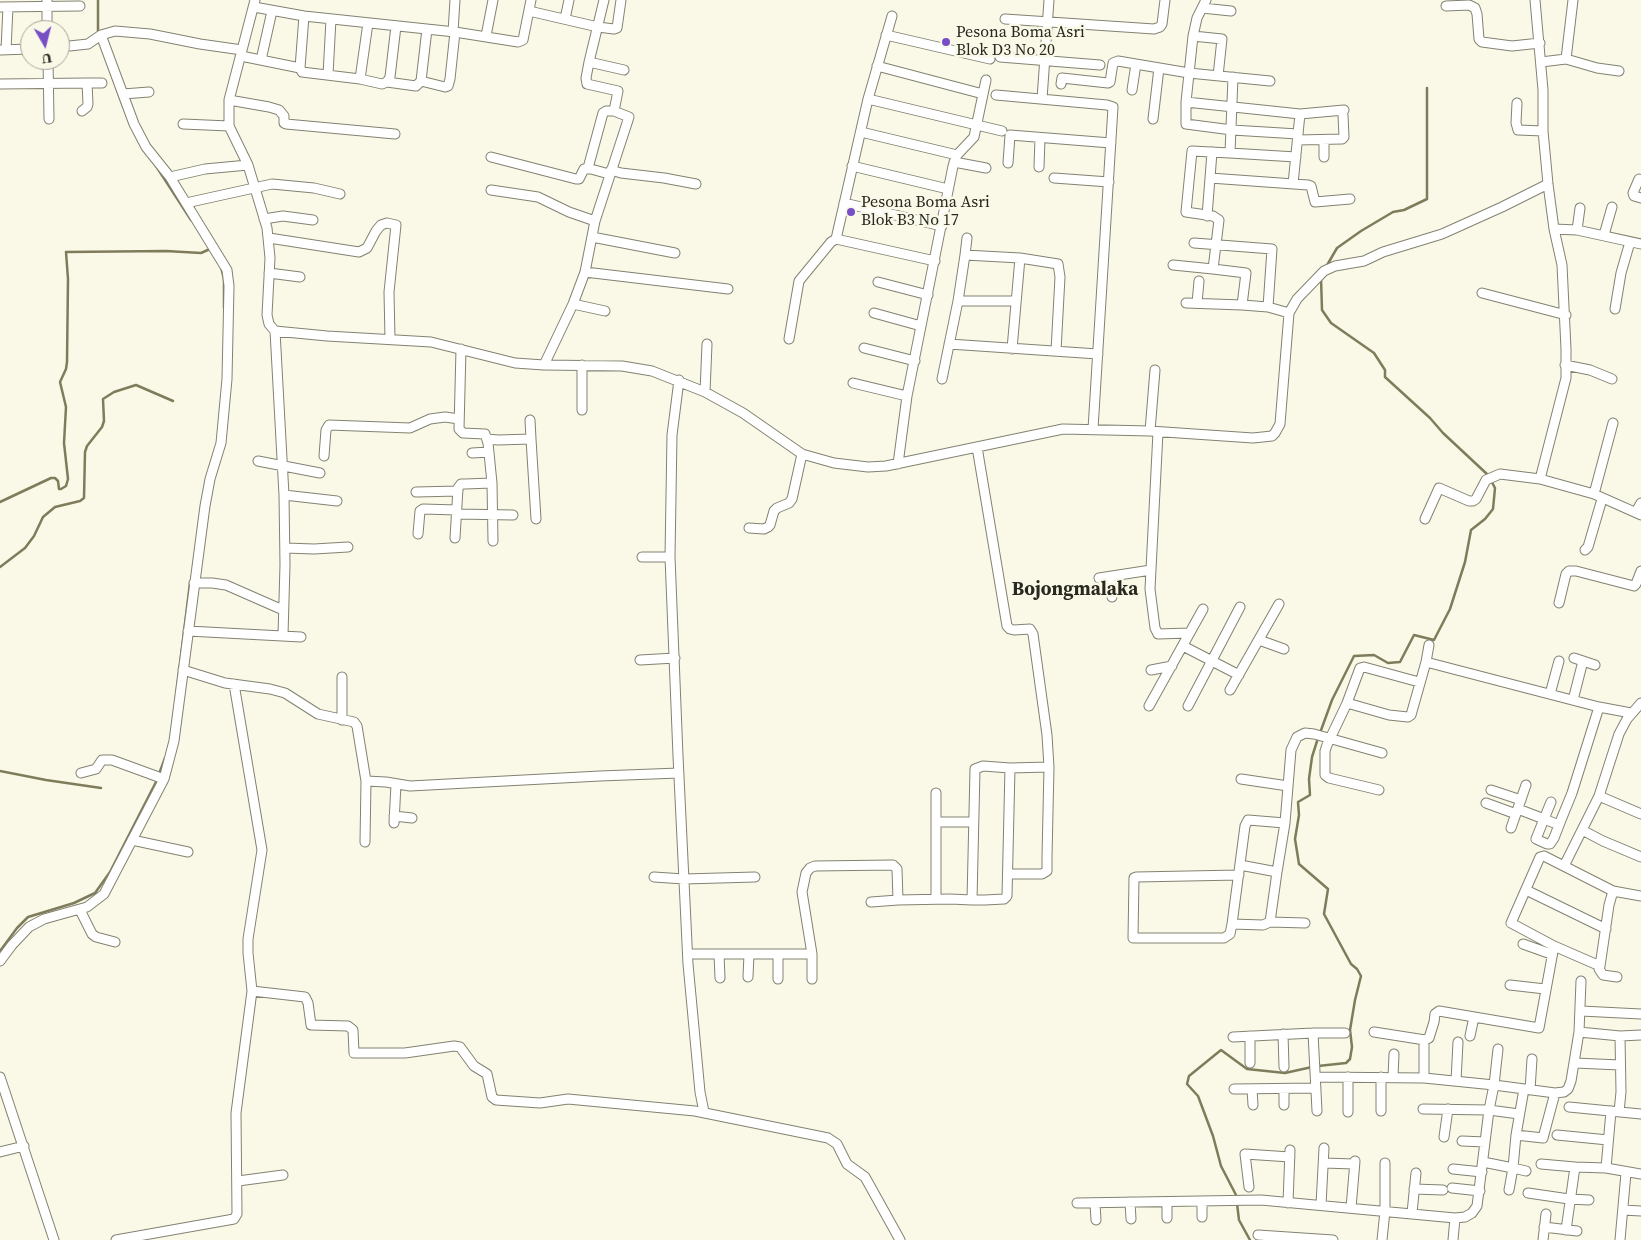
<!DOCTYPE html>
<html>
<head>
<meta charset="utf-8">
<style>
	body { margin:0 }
	#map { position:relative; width:1641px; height:1240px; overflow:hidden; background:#faf9e7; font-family:"Source Serif 4",serif }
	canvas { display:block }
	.north { position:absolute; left:20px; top:20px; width:50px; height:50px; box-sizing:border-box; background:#faf9e7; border:1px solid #a6a598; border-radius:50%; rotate:172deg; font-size:14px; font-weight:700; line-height:20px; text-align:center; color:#282821 }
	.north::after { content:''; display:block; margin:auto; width:18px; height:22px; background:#784ec7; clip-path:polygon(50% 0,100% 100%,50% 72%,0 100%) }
</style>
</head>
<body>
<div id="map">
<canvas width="1641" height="1240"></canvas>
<div class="north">U</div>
</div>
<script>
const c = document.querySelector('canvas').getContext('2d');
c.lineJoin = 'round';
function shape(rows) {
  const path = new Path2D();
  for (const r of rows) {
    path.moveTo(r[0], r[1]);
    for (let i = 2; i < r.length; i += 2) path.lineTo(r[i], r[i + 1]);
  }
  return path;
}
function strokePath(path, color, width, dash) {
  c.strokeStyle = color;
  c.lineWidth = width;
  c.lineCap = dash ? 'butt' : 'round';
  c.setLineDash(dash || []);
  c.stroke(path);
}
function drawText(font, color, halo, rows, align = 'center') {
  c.font = font + ' "Source Serif 4",serif';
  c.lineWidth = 5;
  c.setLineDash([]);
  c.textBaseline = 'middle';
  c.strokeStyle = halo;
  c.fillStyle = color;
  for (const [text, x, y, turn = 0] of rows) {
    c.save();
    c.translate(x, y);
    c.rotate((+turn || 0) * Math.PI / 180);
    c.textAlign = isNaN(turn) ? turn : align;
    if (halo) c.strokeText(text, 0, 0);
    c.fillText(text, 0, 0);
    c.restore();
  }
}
strokePath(shape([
	[98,33,98,0],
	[102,48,123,106],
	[156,166,191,220],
	[221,267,224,279,224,308],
	[1326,267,1337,248,1361,231,1393,212,1404,210,1427,199,1427,88],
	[0,502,51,478,55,478,58,481,59,489,61,489,66,486,68,479,64,443,66,407,60,382,66,369,67,362,68,279,66,252,166,251,201,253,210,249],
	[0,567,25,548,34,536,43,517,55,507,80,501,84,498,85,452,87,446,102,427,104,421,103,399,114,392,136,385,173,401],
	[176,697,190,583],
	[1320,733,1332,700,1354,656,1374,655,1388,663,1400,662,1414,635,1434,640,1450,609,1465,562,1471,530,1485,519,1493,509,1495,488,1488,475,1443,433,1430,418,1385,377,1385,370,1374,353,1331,323,1322,310,1321,278],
	[0,771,46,780,101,788],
	[159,774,165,758],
	[0,951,17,928,28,917,74,903,95,893,110,872,157,780],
	[1318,1066,1346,1063,1350,1059,1352,1047,1350,1030,1355,1000,1361,976,1357,969,1351,964,1324,914,1328,889,1299,864,1295,839,1299,815,1298,802,1310,795,1309,779,1312,757,1318,738],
	[1250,1240,1239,1220,1236,1195,1221,1166,1213,1136,1198,1096,1187,1084,1189,1076,1221,1050,1247,1069,1285,1073,1312,1067]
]), '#7f7c5c', 2.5);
const minor = shape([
	[47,0,47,30],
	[255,0,229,100,229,126,248,165,267,228,270,258,267,315,269,324,275,331,327,336,431,342,515,363,544,365,622,366,652,371,705,392,743,413,802,454,834,463,868,467,886,466,1063,429,1150,431,1253,438,1272,436,1275,433,1280,424,1289,313,1297,299,1324,271,1335,266,1364,261,1383,252,1442,234,1502,207,1548,184],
	[604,0,589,62,624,70],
	[1206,0,1197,18,1193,36,1186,102,1186,124,1232,130,1298,134],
	[1535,0,1543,90,1543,131,1548,184,1554,229,1562,265,1566,349,1566,378,1540,479,1594,494,1641,515],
	[1446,6,1469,5,1475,8,1477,14,1479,39,1482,42,1512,46,1540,43],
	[0,7,80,6],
	[254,7,304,16,455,32,518,42,523,40,531,0],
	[1202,8,1231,11],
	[529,11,598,27,614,29,617,28,621,0],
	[565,19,569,0],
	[1005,19,1154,29,1160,27,1162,24,1165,0],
	[427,29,421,81,445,87,448,86,450,79,455,32],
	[453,32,455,0],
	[886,35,990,59],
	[486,36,493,0],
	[1193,36,1222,39,1218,76],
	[60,47,88,44,101,35,115,31,150,34,200,44,242,50],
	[0,50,30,49],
	[6,50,8,7],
	[241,56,300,68,302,72,360,79,382,84,387,82,390,77,396,26],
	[1000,57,1100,65],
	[1566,59,1597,68,1619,71],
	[48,60,49,119],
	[261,60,272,11],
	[1541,62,1566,59,1573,0],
	[877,66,983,94],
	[300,68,304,16],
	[328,75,331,19],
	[1233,77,1230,153,1192,151,1186,212,1213,216,1219,220,1213,269,1246,273,1242,305,1268,307,1289,313],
	[360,79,368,23],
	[387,82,416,86,421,81],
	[87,83,102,83],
	[0,84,87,83,88,104,87,107,82,111],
	[1061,84,1062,78,1108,83,1110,82,1113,63,1118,61,1189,73,1270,81],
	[1132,90,1136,64],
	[123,94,149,92],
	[996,95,1107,105,1113,107,1093,429],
	[868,99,1002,131],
	[1042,99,1049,0],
	[229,100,269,107,279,110,284,116,284,123,286,124,395,134],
	[1186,102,1300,114],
	[1517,103,1516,123,1518,130,1543,131],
	[1153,119,1159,68],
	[183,124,229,126],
	[861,132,957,155],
	[1298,140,1342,139,1344,137,1343,115],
	[1324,140,1324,157],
	[1230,153,1296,157],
	[491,157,576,179,579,179,584,169,591,169,609,174],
	[954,162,986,168],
	[1008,163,1010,135,1111,143],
	[852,166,948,189],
	[1039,167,1040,138],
	[588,168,603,113,606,111,614,111,618,91,587,84,586,78,589,62],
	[611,170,621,173,664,178,696,184],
	[170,177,205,169,248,165],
	[1054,178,1109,182],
	[1210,178,1212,152],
	[1639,179,1633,193,1634,196,1641,198],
	[1293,184,1300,114,1344,110],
	[491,190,538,197,569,212,595,221],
	[186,203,272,184,314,188,340,194],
	[844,203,942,226],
	[1207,216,1210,178,1308,185,1311,186,1315,202,1350,199],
	[264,219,283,216,313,220],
	[1554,229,1577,230,1641,244],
	[1577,230,1580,208],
	[1604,235,1612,207],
	[592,237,675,253],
	[269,238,359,252,367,248,376,231,381,225,387,223,396,225,389,292,390,339],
	[836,239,868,99,892,16],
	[1194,243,1272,249,1268,307],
	[965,255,967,238],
	[1173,265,1213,269],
	[585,272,728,289],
	[269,273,300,277],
	[878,282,928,295],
	[1482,293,1566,315],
	[958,301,1016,301],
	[1186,303,1242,305],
	[1197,303,1199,281],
	[573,304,605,311],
	[1615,309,1621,273,1630,242],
	[874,313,921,326],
	[275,331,284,495,285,565,283,635],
	[789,339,799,281,831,242,836,239,935,261],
	[949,344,1098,354],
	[864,348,915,361],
	[1012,349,1020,258],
	[544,365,573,304,585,272,595,221,629,117,614,111],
	[1565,365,1590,370,1612,379],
	[942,379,958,301,965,255,1020,258,1058,264,1060,277,1056,351],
	[679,380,672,435,670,557,678,756,688,964,700,1092,704,1112],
	[853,383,907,396],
	[705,392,707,344],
	[582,410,582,365],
	[530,420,531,439],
	[1150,431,1155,370],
	[1158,432,1150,589,1155,628,1158,634,1189,633],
	[487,439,498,440,531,439,536,519],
	[977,447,1007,626,1010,629,1014,630,1030,629,1033,634,1047,735,1049,767],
	[472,453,489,452],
	[324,456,326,430,329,425,410,428,430,419,445,417,459,419],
	[258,461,320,473],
	[898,464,907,396,953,166,957,155,974,137,986,80],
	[492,483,493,541],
	[416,492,458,491],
	[1594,494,1613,423],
	[284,495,337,501],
	[1636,512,1641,503],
	[457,514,513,515],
	[1425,519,1439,488,1469,501,1473,501,1476,499,1486,480,1500,474,1540,479],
	[749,528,764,529,768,527,770,525,774,511,777,508,789,503,792,499,802,454],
	[418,534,420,511,423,509,457,510],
	[455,538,458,488,461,484,465,484,492,483,488,443,485,434,463,433,459,429,461,349],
	[285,548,314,549,348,547],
	[1585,550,1588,547,1602,499],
	[642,557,670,557],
	[1110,577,1112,597],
	[1099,578,1151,570],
	[194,583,212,583,226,585,283,610],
	[1559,603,1566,574,1569,571,1576,571,1634,586,1636,584,1641,571],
	[188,631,301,637],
	[1259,640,1284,649],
	[1183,646,1239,675],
	[1574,658,1595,665],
	[640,660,675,658],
	[1426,662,1429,645],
	[183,670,225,683,270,689,285,693,318,714,354,722,357,726,366,781],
	[1151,670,1172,666],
	[1230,690,1279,604],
	[1550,694,1559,661],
	[1573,700,1583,661],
	[1347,703,1360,668,1364,667,1419,682],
	[1149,706,1203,609],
	[1188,706,1240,607],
	[342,720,342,677],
	[81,773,96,769,102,760,112,760,164,779],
	[1241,779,1288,786],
	[1379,790,1329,778,1325,775,1325,751,1327,745,1347,703,1389,715,1408,717,1411,715,1426,662,1599,707],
	[1491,790,1521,800],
	[936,793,936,899],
	[1599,796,1641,814],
	[1486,803,1516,814],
	[1518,809,1544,819,1551,802],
	[394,816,412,818],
	[936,822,973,822],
	[394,823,396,784],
	[1559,825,1544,819,1536,839,1547,844,1550,844,1554,838,1561,820,1572,793,1599,707,1631,713],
	[1511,828,1526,785],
	[1582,830,1603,841,1641,857],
	[132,840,188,852],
	[365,842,366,781,386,782,410,786,600,776,679,773],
	[1544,856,1613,891,1609,905,1600,966,1554,946,1511,923,1540,857,1544,856],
	[1240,865,1277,872,1285,823,1291,750,1297,737,1305,733,1314,734,1382,753],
	[1564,866,1599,796,1619,734,1627,719,1641,703],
	[1008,874,1042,874,1047,871,1047,857,1049,767,1010,768],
	[1239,875,1136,877,1134,878,1133,938,1224,938,1230,934,1232,924,1263,925,1270,922,1277,872],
	[654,877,684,879,755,877],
	[1526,890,1606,929],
	[1613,891,1641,896],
	[871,902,898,900],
	[80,910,92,934,96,937,115,942],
	[1270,922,1305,923],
	[1232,924,1245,826,1248,820,1285,823],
	[1523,944,1551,954],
	[688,954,812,954,802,892,806,873,810,868,815,866,893,865,897,869,898,900,950,899,972,900,985,900,1004,899,1007,896,1010,768,983,766,975,769,972,900],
	[719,954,720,978],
	[812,954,812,979],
	[0,961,12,945,29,927,44,919,87,907,104,894,164,779,174,741,205,506,210,479,221,443,227,379,229,286,227,270,170,177,146,147,134,124,101,35],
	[1600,966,1599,969,1603,975,1617,977],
	[748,977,749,954],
	[778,979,778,955],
	[1581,981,1579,1032,1620,1036,1641,1035],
	[1510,985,1545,989],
	[252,991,305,997,308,1003,311,1025,348,1026,353,1030,354,1053,405,1053,454,1046,460,1047,474,1066,487,1074,492,1097,496,1100,540,1103,568,1099,695,1111,828,1138,837,1144,847,1164,865,1177,900,1240],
	[1581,1011,1641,1014],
	[1374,1032,1425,1040,1429,1038,1434,1022,1435,1014,1439,1011,1539,1028,1554,946],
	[1283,1034,1284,1067],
	[1250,1036,1250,1063],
	[1470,1036,1474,1017],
	[1233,1037,1313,1033],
	[1575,1063,1620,1065],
	[0,1077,54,1240],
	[1316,1077,1424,1078,1494,1085,1498,1049],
	[1348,1077,1348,1112],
	[1393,1077,1394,1054],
	[1424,1078,1424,1045],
	[1456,1081,1458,1042],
	[1234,1089,1316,1088],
	[1252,1089,1253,1105],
	[1524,1089,1516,1135,1543,1138,1555,1093],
	[1530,1090,1532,1059],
	[1284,1105,1284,1089],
	[1569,1107,1641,1114],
	[1423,1109,1489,1110,1519,1114],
	[1317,1111,1313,1033,1345,1033],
	[1381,1111,1381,1077],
	[1619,1112,1621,1092,1620,1036],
	[1557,1135,1608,1140],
	[1444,1137,1448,1109],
	[1462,1141,1485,1142],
	[0,1152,24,1146],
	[1483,1162,1513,1168,1516,1135],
	[1324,1163,1354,1164],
	[1541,1164,1575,1167],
	[1606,1168,1611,1111],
	[1453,1169,1482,1172],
	[238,1181,283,1175],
	[1249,1187,1245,1154,1290,1157],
	[1452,1188,1480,1191],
	[1414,1189,1443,1190],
	[1509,1190,1513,1168,1526,1171],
	[1528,1193,1569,1199,1589,1200],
	[1202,1201,1202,1217],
	[1130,1202,1131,1219],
	[1167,1202,1167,1218],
	[1077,1203,1261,1200,1455,1218,1465,1217,1472,1213,1477,1206,1489,1110,1494,1085,1555,1093,1564,1092,1568,1089,1571,1081,1579,1032],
	[1095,1203,1096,1220],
	[1288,1203,1290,1150],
	[1321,1205,1324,1148],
	[1351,1208,1355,1161],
	[1623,1210,1641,1211],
	[1412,1213,1416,1173],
	[1544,1227,1577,1231],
	[1566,1230,1575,1167,1606,1168,1641,1174],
	[1258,1235,1333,1240],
	[116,1240,234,1219,237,1214,236,1113,252,991,248,953,248,939,262,850,234,684],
	[1382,1240,1385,1211,1385,1163],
	[1453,1240,1455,1218],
	[1543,1240,1546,1214],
	[1620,1240,1626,1173]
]);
strokePath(minor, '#838272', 11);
strokePath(minor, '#fff', 9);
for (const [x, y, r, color] of [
	[946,42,5,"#784ec7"],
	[851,212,5,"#784ec7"]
]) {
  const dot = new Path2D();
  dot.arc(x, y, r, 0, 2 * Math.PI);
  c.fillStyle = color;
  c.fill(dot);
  strokePath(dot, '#faf9e7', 2);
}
drawText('16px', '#282821', '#faf9e7', [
	["Pesona Boma Asri",956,33],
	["Blok D3 No 20",956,51],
	["Pesona Boma Asri",861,203],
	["Blok B3 No 17",861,221]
], 'left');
drawText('bold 19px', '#282821', '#faf9e7', [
	["Bojongmalaka",1075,590]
]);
</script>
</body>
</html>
